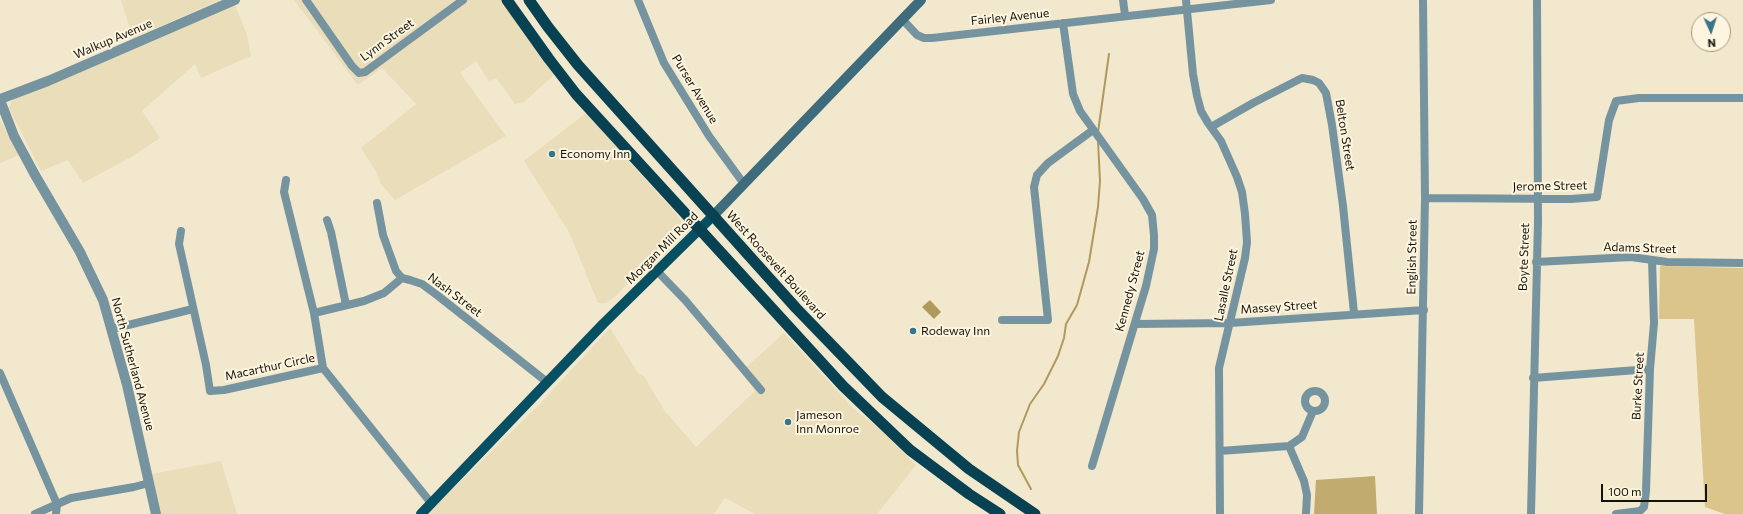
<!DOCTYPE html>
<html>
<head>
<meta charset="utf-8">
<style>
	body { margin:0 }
	#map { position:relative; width:1743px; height:514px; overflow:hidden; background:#f2e8cd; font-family:Commissioner,sans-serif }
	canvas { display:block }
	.north { position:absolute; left:1691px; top:12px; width:40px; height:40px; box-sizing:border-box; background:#fdf5df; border:1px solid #a09a89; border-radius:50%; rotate:177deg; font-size:11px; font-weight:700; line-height:16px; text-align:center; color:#151208 }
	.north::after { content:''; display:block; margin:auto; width:14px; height:18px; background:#36758a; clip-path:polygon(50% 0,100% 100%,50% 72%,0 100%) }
	.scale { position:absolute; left:1601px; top:484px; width:106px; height:18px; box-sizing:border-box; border:2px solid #151208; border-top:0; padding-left:5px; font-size:12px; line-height:14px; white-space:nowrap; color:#151208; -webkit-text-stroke:3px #fdf5df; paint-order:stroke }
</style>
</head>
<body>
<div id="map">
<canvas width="1743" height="514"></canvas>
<div class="north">N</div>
<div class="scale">100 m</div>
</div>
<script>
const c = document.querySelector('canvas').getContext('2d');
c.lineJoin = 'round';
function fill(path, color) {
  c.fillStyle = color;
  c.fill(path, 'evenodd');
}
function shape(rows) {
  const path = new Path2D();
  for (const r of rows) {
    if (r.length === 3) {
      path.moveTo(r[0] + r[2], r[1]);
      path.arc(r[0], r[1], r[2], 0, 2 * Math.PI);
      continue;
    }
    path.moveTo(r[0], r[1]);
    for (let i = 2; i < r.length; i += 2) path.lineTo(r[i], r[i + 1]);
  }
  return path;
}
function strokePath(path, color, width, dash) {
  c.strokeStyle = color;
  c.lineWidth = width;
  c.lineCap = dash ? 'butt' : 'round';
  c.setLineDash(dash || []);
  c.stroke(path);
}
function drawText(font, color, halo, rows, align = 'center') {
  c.font = font + ' Commissioner,sans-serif';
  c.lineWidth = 4;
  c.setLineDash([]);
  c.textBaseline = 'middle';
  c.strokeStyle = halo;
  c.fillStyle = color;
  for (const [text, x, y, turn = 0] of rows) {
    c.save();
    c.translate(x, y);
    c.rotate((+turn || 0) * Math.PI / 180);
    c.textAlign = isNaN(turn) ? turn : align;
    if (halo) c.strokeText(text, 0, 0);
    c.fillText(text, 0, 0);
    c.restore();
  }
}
fill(shape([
	[121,0,220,0,133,38],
	[294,0,502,0,555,74,524,102,515,104,496,78,489,81,476,61,460,73,506,136,395,200,380,183,377,173,361,148,416,104,382,68,358,85],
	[235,5,247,35,251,56,201,78,195,64,142,111,160,138,133,156,83,183,68,160,41,171,9,108,12,101,18,95,203,17],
	[586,113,681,219,681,225,616,296,606,303,598,303,569,232,524,161],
	[0,120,19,155,0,163],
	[610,328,638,373,644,376,664,410,696,447,755,391,741,372,784,333,854,409,881,430,916,465,877,514,755,514,725,498,714,514,427,514,538,406],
	[221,461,237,514,161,514,152,474]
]), '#e9ddba');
fill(shape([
	[1660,266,1743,268,1743,514,1725,514,1705,507,1694,319,1659,319]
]), '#dbc58b');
fill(shape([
	[1375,476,1377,514,1314,514,1316,480]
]), '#c2ab6e');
fill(shape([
	[930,300,941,312,934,319,922,307]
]), '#af995d');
strokePath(shape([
	[1098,132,1109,54],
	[1031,489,1018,465,1017,451,1019,432,1030,404,1044,384,1058,356,1064,338,1066,324,1077,305,1089,262,1098,207,1100,181,1098,141]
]), '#af995d', 2);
strokePath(shape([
	[306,0,352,66,359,73,365,72,463,0],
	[638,0,664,63,709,136,744,184],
	[1123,0,1125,15],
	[1186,0,1193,74,1197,96,1201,111,1208,123,1221,141,1237,177,1242,192,1245,214,1247,242,1245,258,1219,368,1220,514],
	[903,20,917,35,924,38,932,38,1271,0],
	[1063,23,1073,94,1080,111,1143,199,1152,215,1154,235,1154,249,1146,286,1092,466],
	[1211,127,1253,103,1302,78,1313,80,1319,83,1326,93,1332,125,1343,206,1354,313],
	[286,180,284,192,314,313,323,368,431,503],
	[1425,198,1571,199,1597,197,1609,120,1616,101,1639,98,1743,98],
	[377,203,383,235,396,271,402,278],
	[327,220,331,232,346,305],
	[181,231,179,244,206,365,210,391,224,390,323,368],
	[1536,262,1631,257,1667,262,1743,263],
	[658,272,685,300,761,390],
	[314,313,364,301,384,293,402,278,410,280,422,284,437,295,547,382],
	[1002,320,1048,320,1034,187,1037,175,1048,163,1093,130],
	[1135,324,1230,323,1424,310],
	[112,329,193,309],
	[0,373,57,504,56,514],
	[1533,378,1650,369],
	[1315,401,10],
	[1289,446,1304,481,1307,495,1306,514],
	[1220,451,1289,446,1302,437,1313,411],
	[35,514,71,498,134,487,149,483],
	[1419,514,1425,198,1423,0],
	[1531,514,1538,222,1537,0],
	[1616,514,1640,511,1644,507,1646,491,1650,369,1654,323,1652,260]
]), '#7694a0', 8);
strokePath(shape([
	[0,99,48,81,235,0],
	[0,100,14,136,35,175,80,252,103,300,127,385,156,514]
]), '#7694a0', 10);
strokePath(shape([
	[714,215,921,0]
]), '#3e6c7c', 10);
strokePath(shape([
	[421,514,603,324,714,215]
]), '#074f62', 10);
strokePath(shape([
	[507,0,549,59,576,94,843,386,910,450,969,494,1000,514],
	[529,0,548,27,578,65,796,308,882,397,969,469,1035,514]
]), '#084252', 11);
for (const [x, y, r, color] of [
	[552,154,4,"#36758a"],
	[913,331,4,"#36758a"],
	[788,422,4,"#36758a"]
]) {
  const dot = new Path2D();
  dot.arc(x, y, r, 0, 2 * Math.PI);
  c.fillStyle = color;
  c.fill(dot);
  strokePath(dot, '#fdf5df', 1.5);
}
drawText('12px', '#151208', '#fdf5df', [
	["Fairley Avenue",1010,17,-6],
	["Walkup Avenue",113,39,-23],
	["Lynn Street",387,40,-36],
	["Purser Avenue",695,89,59],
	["Belton Street",1345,135,81],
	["Jerome Street",1550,186,-1],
	["Morgan Mill Road",662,248,-45],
	["Adams Street",1640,248,2],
	["English Street",1412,257,-89],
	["Boyte Street",1524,257,-88],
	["West Roosevelt Boulevard",776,265,48],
	["Lasalle Street",1226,285,-78],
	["Kennedy Street",1130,291,-75],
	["Nash Street",455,295,37],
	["Massey Street",1279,307,-4],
	["North Sutherland Avenue",133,364,75],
	["Macarthur Circle",270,367,-12],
	["Burke Street",1638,386,-87]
]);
drawText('12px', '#151208', '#fdf5df', [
	["Economy Inn",560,154],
	["Rodeway Inn",921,331],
	["Jameson",796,415],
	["Inn Monroe",796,429]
], 'left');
</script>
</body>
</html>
